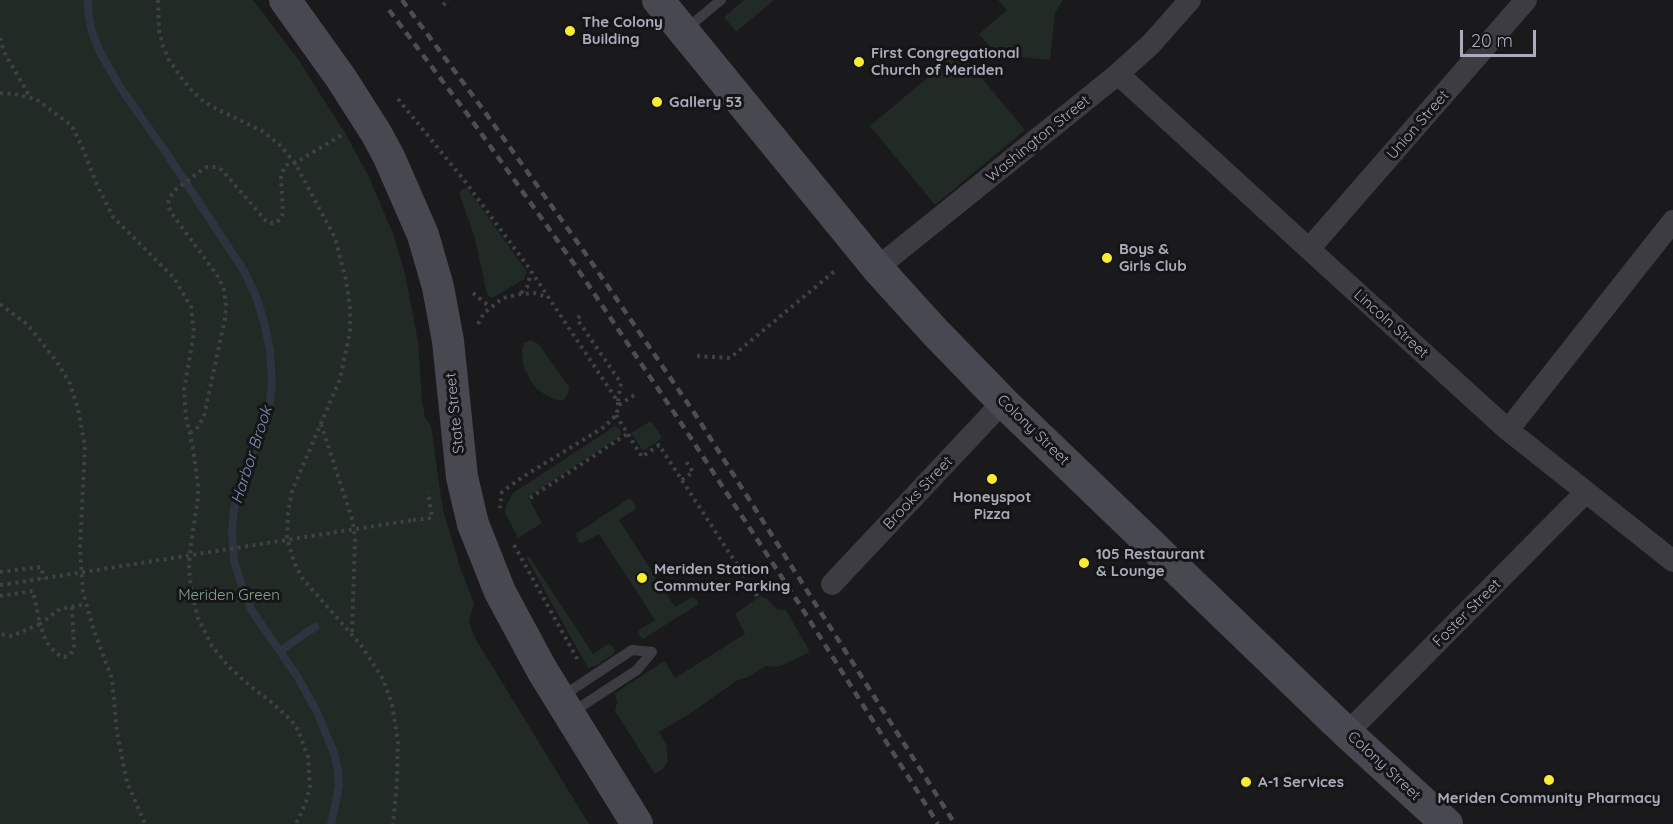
<!DOCTYPE html>
<html>
<head>
<meta charset="utf-8">
<style>
	body { margin:0 }
	#map { position:relative; width:1673px; height:824px; overflow:hidden; background:#1a191b; font-family:Quicksand,sans-serif }
	canvas { display:block }
	.scale { position:absolute; left:1460px; top:30px; width:76px; height:27px; box-sizing:border-box; border:3px solid #abacbb; border-top:0; padding-left:8px; font-size:18px; line-height:21px; white-space:nowrap; color:#abacbb; -webkit-text-stroke:4px #151416; paint-order:stroke }
</style>
</head>
<body>
<div id="map">
<canvas width="1673" height="824"></canvas>
<div class="scale">20 m</div>
</div>
<script>
const c = document.querySelector('canvas').getContext('2d');
c.lineJoin = 'round';
function fill(path, color) {
  c.fillStyle = color;
  c.fill(path, 'evenodd');
}
function shape(rows) {
  const path = new Path2D();
  for (const r of rows) {
    path.moveTo(r[0], r[1]);
    for (let i = 2; i < r.length; i += 2) path.lineTo(r[i], r[i + 1]);
  }
  return path;
}
function strokePath(path, color, width, dash) {
  c.strokeStyle = color;
  c.lineWidth = width;
  c.lineCap = dash ? 'butt' : 'round';
  c.setLineDash(dash || []);
  c.stroke(path);
}
function drawText(font, color, halo, rows, align = 'center') {
  c.font = font + ' Quicksand,sans-serif';
  c.lineWidth = 6;
  c.setLineDash([]);
  c.textBaseline = 'middle';
  c.strokeStyle = halo;
  c.fillStyle = color;
  for (const [text, x, y, turn = 0] of rows) {
    c.save();
    c.translate(x, y);
    c.rotate((+turn || 0) * Math.PI / 180);
    c.textAlign = isNaN(turn) ? turn : align;
    if (halo) c.strokeText(text, 0, 0);
    c.fillText(text, 0, 0);
    c.restore();
  }
}
fill(shape([
	[0,0,253,0,298,59,345,133,369,177,394,236,405,274,418,341,422,400,425,417,431,425,440,491,444,513,461,570,474,603,469,622,475,638,589,824,0,824],
	[744,0,774,0,736,32,724,17,728,14,731,13,732,10],
	[998,0,1063,0,1055,13,1050,60,997,55,979,34,1007,10],
	[959,51,1025,130,935,205,870,126],
	[463,188,468,189,527,272,524,279,494,297,490,297,487,294,474,235,459,193],
	[531,340,537,343,540,346,569,387,568,394,564,400,557,400,547,396,536,388,530,380,523,365,522,350,524,343],
	[651,421,662,437,658,441,643,451,631,433],
	[615,426,619,428,621,432,621,435,619,437,528,497,542,523,518,538,505,513,506,506,513,493],
	[628,499,631,499,635,505,635,510,619,520,675,607,693,597,698,602,697,605,643,639,638,634,639,630,655,620,599,534,583,543,579,542,576,536,577,533],
	[529,556,593,654,608,644,612,645,615,651,614,654,595,666,588,668,526,557],
	[760,596,767,599,778,610,786,610,809,650,808,653,778,667,766,666,748,677,736,681,691,713,659,732,666,744,668,761,664,768,655,774,615,711,617,702,615,693,663,662,666,663,675,678,745,634,735,614]
]), '#212a24');
strokePath(shape([
	[88,0,88,11,92,32,100,52,120,87,165,151,244,271,256,296,264,322,270,351,272,384,270,401,240,489,234,509,232,531,234,561,242,586,252,611,297,676,316,710,334,753,338,770,339,786,331,824],
	[280,651,315,627]
]), '#2e3340', 8);
strokePath(shape([
	[158,0,159,30,163,46,169,60,180,76,192,91,202,100,213,107,264,132,281,146,295,163,335,238,346,280,350,308,350,331,340,379,292,491,288,513,287,538,294,562,302,578,361,645,383,679,392,704,398,741,397,781,393,824],
	[443,5,449,0],
	[0,38,4,52,30,97],
	[0,93,14,94,36,99,72,126,83,149,97,185,113,217,174,278,191,307,194,333,184,390,186,417,193,448,198,486,198,498,191,544,189,567,191,589,198,618,212,646,228,666,249,685,271,702,291,720,298,730,308,757,310,787,306,802,296,824],
	[398,99,464,180,529,268,618,402,618,409,616,415,604,427,521,478,502,492,500,508],
	[473,293,490,307],
	[521,293,527,287,531,273],
	[0,304,28,325,57,362,70,384,78,409,85,446,80,548,83,592,94,631,112,679,117,733,127,782,145,824],
	[580,316,577,319,621,383,618,401],
	[478,324,484,313,503,298,521,294,534,293,547,297],
	[697,356,730,358,836,270],
	[619,405,636,394],
	[616,415,642,457,659,445,758,597],
	[321,424,353,522,355,540,352,634],
	[190,433,198,427,204,416,225,319,226,305,224,290,219,278,170,211,168,204,170,197,175,190,203,169,207,167,216,167,222,170,266,221,269,223,276,223,282,217,283,212,281,178,284,167,286,165,295,163,345,133],
	[682,480,693,472,685,460],
	[530,498,627,434],
	[413,520,432,518,428,492],
	[514,545,579,662],
	[0,572,41,567,44,579],
	[0,585,8,584],
	[0,596,33,591,40,624,12,636,0,634],
	[72,607,74,648,70,655,64,657,60,656,50,647,45,639,40,624,60,609,86,604]
]), '#404048', 4, [3, 4.5]);
strokePath(shape([
	[686,29,721,0],
	[561,697,632,650,652,652],
	[571,713,637,670,652,652]
]), '#3d3c43', 10);
strokePath(shape([
	[1118,74,1309,249,1508,430,1673,561],
	[1309,249,1526,0],
	[877,268,1118,74,1151,44,1190,0],
	[1508,430,1673,221],
	[832,584,1003,402],
	[1347,733,1586,492]
]), '#3d3c43', 22);
strokePath(shape([
	[285,0,341,78,376,133,389,157,423,235,438,287,448,341,462,477,473,524,500,592,542,670,637,824],
	[658,0,877,268,935,332,1003,402,1347,733,1447,824]
]), '#484851', 32);
strokePath(shape([
	[402,0,482,108,590,260,695,414,955,824],
	[389,10,468,115,577,268,681,423,798,602,938,824]
]), '#4d4d56', 4.5, [8, 6]);
strokePath(shape([
	[8,584,413,520]
]), '#404048', 4, [3, 4.5]);
for (const [x, y, r, color] of [
	[570,31,6,"#f9ec33"],
	[859,62,6,"#f9ec33"],
	[657,102,6,"#f9ec33"],
	[1107,258,6,"#f9ec33"],
	[992,479,6,"#f9ec33"],
	[1084,563,6,"#f9ec33"],
	[642,578,6,"#f9ec33"],
	[1549,780,6,"#f9ec33"],
	[1246,782,6,"#f9ec33"]
]) {
  const dot = new Path2D();
  dot.arc(x, y, r, 0, 2 * Math.PI);
  c.fillStyle = color;
  c.fill(dot);
  strokePath(dot, '#151416', 2);
}
drawText('bold 15px', '#abacbb', '#151416', [
	["The Colony",582,22],
	["Building",582,39],
	["First Congregational",871,53],
	["Church of Meriden",871,70],
	["Gallery 53",669,102],
	["Boys &",1119,249],
	["Girls Club",1119,266],
	["Honeyspot",992,497,"center"],
	["Pizza",992,514,"center"],
	["105 Restaurant",1096,554],
	["& Lounge",1096,571],
	["Meriden Station",654,569],
	["Commuter Parking",654,586],
	["A-1 Services",1258,782],
	["Meriden Community Pharmacy",1549,798,"center"]
], 'left');
drawText('15px', '#abacbb', '#151416', [
	["Union Street",1418,125,-49],
	["Washington Street",1038,139,-39],
	["Lincoln Street",1391,324,42],
	["State Street",455,413,-96],
	["Colony Street",1033,430,44],
	["Brooks Street",918,493,-47],
	["Foster Street",1467,613,-45],
	["Colony Street",1384,766,43]
]);
drawText('15px', '#81a78e', '#151416', [
	["Meriden Green",229,595]
]);
drawText('italic 16px', '#818fb7', '#151416', [
	["Harbor Brook",252,455,-72]
]);
</script>
</body>
</html>
